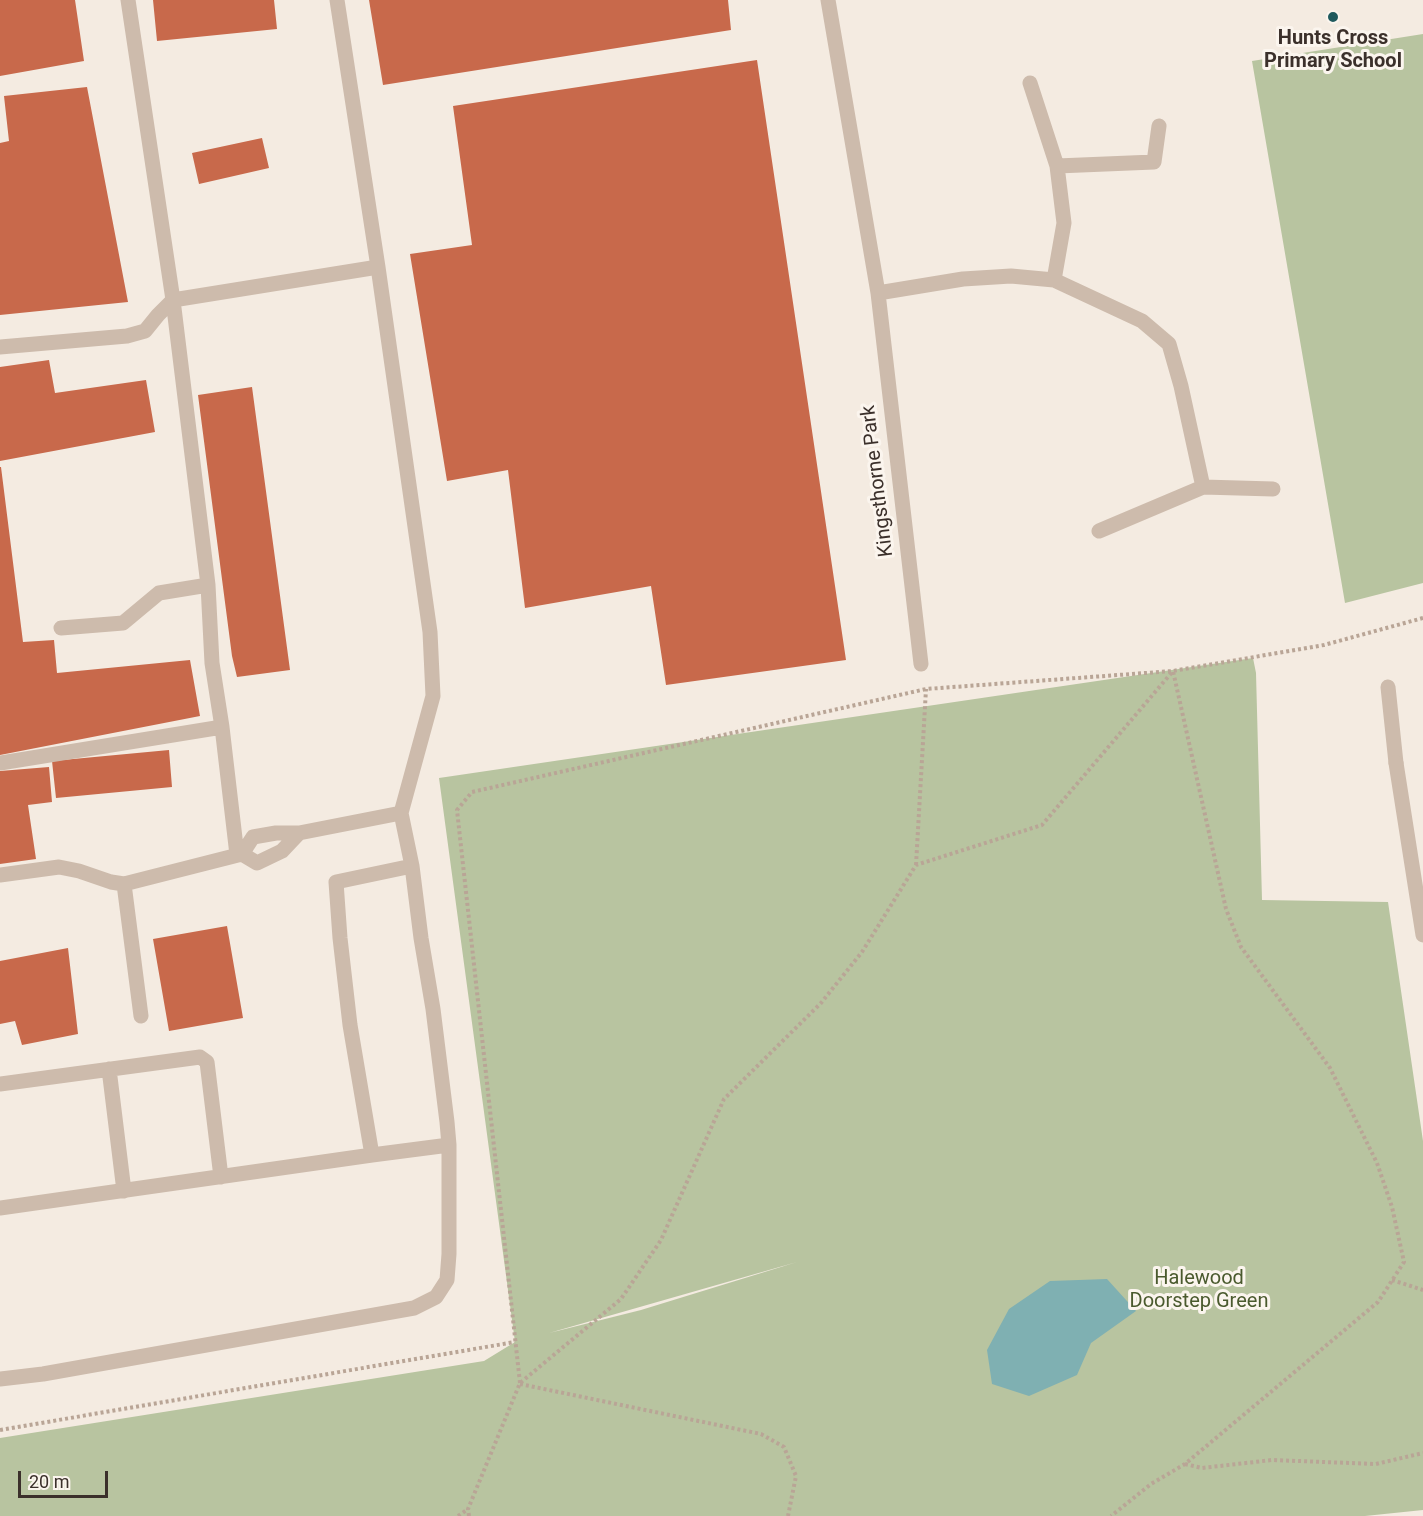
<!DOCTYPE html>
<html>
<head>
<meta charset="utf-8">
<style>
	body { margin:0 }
	#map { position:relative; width:1423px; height:1516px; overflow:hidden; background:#f4ebe1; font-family:Roboto,sans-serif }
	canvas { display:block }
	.scale { position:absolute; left:18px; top:1471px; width:90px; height:27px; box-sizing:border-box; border:3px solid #3b302b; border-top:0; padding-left:8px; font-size:18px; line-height:21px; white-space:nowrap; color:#3b302b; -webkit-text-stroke:4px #fbf5ee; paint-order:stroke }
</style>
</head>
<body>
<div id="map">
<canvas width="1423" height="1516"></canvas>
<div class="scale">20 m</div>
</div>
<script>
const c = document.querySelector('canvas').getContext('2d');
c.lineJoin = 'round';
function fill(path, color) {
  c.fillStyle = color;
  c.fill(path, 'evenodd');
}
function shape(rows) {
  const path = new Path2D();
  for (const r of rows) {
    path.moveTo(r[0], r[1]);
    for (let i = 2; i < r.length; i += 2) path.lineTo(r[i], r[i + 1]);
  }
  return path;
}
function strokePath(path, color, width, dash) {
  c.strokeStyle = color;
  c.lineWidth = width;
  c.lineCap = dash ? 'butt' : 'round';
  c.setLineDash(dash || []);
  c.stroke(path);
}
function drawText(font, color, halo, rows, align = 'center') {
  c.font = font + ' Roboto,sans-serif';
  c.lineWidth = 6;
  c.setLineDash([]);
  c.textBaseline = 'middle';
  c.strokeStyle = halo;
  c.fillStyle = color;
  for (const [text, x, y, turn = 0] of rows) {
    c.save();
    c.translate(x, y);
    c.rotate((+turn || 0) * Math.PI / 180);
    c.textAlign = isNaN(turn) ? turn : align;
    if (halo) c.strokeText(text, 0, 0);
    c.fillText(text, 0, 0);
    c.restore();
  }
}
fill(shape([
	[1423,34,1423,583,1345,603,1252,61],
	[1253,658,1256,673,1262,900,1388,902,1423,1141,1423,1510,1365,1516,0,1516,0,1438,484,1361,515,1342,439,778],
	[797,1262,641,1310,549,1333]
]), '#b8c4a0');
fill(shape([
	[1107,1279,1136,1311,1091,1343,1077,1375,1029,1396,992,1384,987,1350,1009,1309,1050,1281]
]), '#7fb0b2');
fill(shape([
	[0,0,75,0,84,61,0,76],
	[153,0,274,0,277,29,157,41],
	[369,0,728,0,731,30,383,85],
	[757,60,846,660,666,685,651,586,525,608,508,470,447,481,410,254,472,245,453,106],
	[87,87,128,302,0,315,0,143,9,141,4,96],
	[262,138,269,168,199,184,192,153],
	[49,360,55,393,146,380,155,432,0,461,0,367],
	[252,387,290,670,237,677,232,656,198,395],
	[0,467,1,467,23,642,54,640,57,673,190,660,200,716,0,755],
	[169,750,172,787,56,798,52,761],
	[49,767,52,802,28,805,36,859,0,864,0,771],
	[227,926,243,1018,169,1031,153,939],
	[68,948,78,1034,22,1045,15,1021,0,1024,0,961]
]), '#c8694b');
strokePath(shape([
	[916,865,926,689],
	[1392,1280,1423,1290],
	[520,1383,457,810,472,792,926,689,1173,671,1226,909,1241,947,1330,1068,1377,1163,1392,1207,1404,1262,1378,1302,1185,1464,1151,1484,1111,1516],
	[520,1384,761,1434,784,1447,796,1476,788,1516],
	[0,1430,515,1342],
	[1185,1464,1202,1468,1272,1460,1376,1464,1423,1453],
	[458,1516,468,1509],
	[469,1516,468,1509,520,1383,621,1299,661,1240,724,1099,821,1003,862,952,916,865,1042,825,1173,671,1324,645,1423,618]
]), '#b9a596', 4, [3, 3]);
strokePath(shape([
	[128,0,173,300,208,585,212,663,222,727],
	[0,347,127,336,145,331,158,315,173,300,378,267],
	[61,628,123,623,159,593,208,585],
	[1388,687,1396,763],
	[0,763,222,727,237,855],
	[242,854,253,837,276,833,299,833,401,813],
	[0,875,59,867,79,871,111,882,124,884,242,854,257,863,282,851,299,833],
	[124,884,141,1016],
	[109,1069,124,1191],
	[0,1084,200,1057,207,1062,221,1177],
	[372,1155,350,1025,340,938,336,882,412,866],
	[0,1208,372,1155,449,1145],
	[0,1379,43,1374,414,1308,436,1297,447,1280,449,1254,449,1145,447,1122,433,1009,421,938,412,866,401,813,433,696,430,632,378,267,337,0]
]), '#cdbbac', 15);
strokePath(shape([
	[828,0,878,293,921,664],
	[1030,83,1057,166,1064,223,1054,280],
	[1057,166,1154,162,1159,126],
	[878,293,963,279,1011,276,1054,280,1142,321,1169,344,1181,386,1203,487,1099,531],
	[1203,487,1273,489],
	[1396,763,1423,935]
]), '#cdbbac', 15);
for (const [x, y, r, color] of [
	[1333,17,6,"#1f5a5e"]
]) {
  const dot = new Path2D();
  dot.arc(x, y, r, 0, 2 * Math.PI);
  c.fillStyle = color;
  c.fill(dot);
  strokePath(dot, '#fbf5ee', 2);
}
drawText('bold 20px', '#3b302b', '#fbf5ee', [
	["Hunts Cross",1333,39],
	["Primary School",1333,62]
]);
drawText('20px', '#3b302b', '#fbf5ee', [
	["Kingsthorne Park",878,481,-97]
]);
drawText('20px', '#4a5a2e', '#fbf5ee', [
	["Halewood",1199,1279],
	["Doorstep Green",1199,1302]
]);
</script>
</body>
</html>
